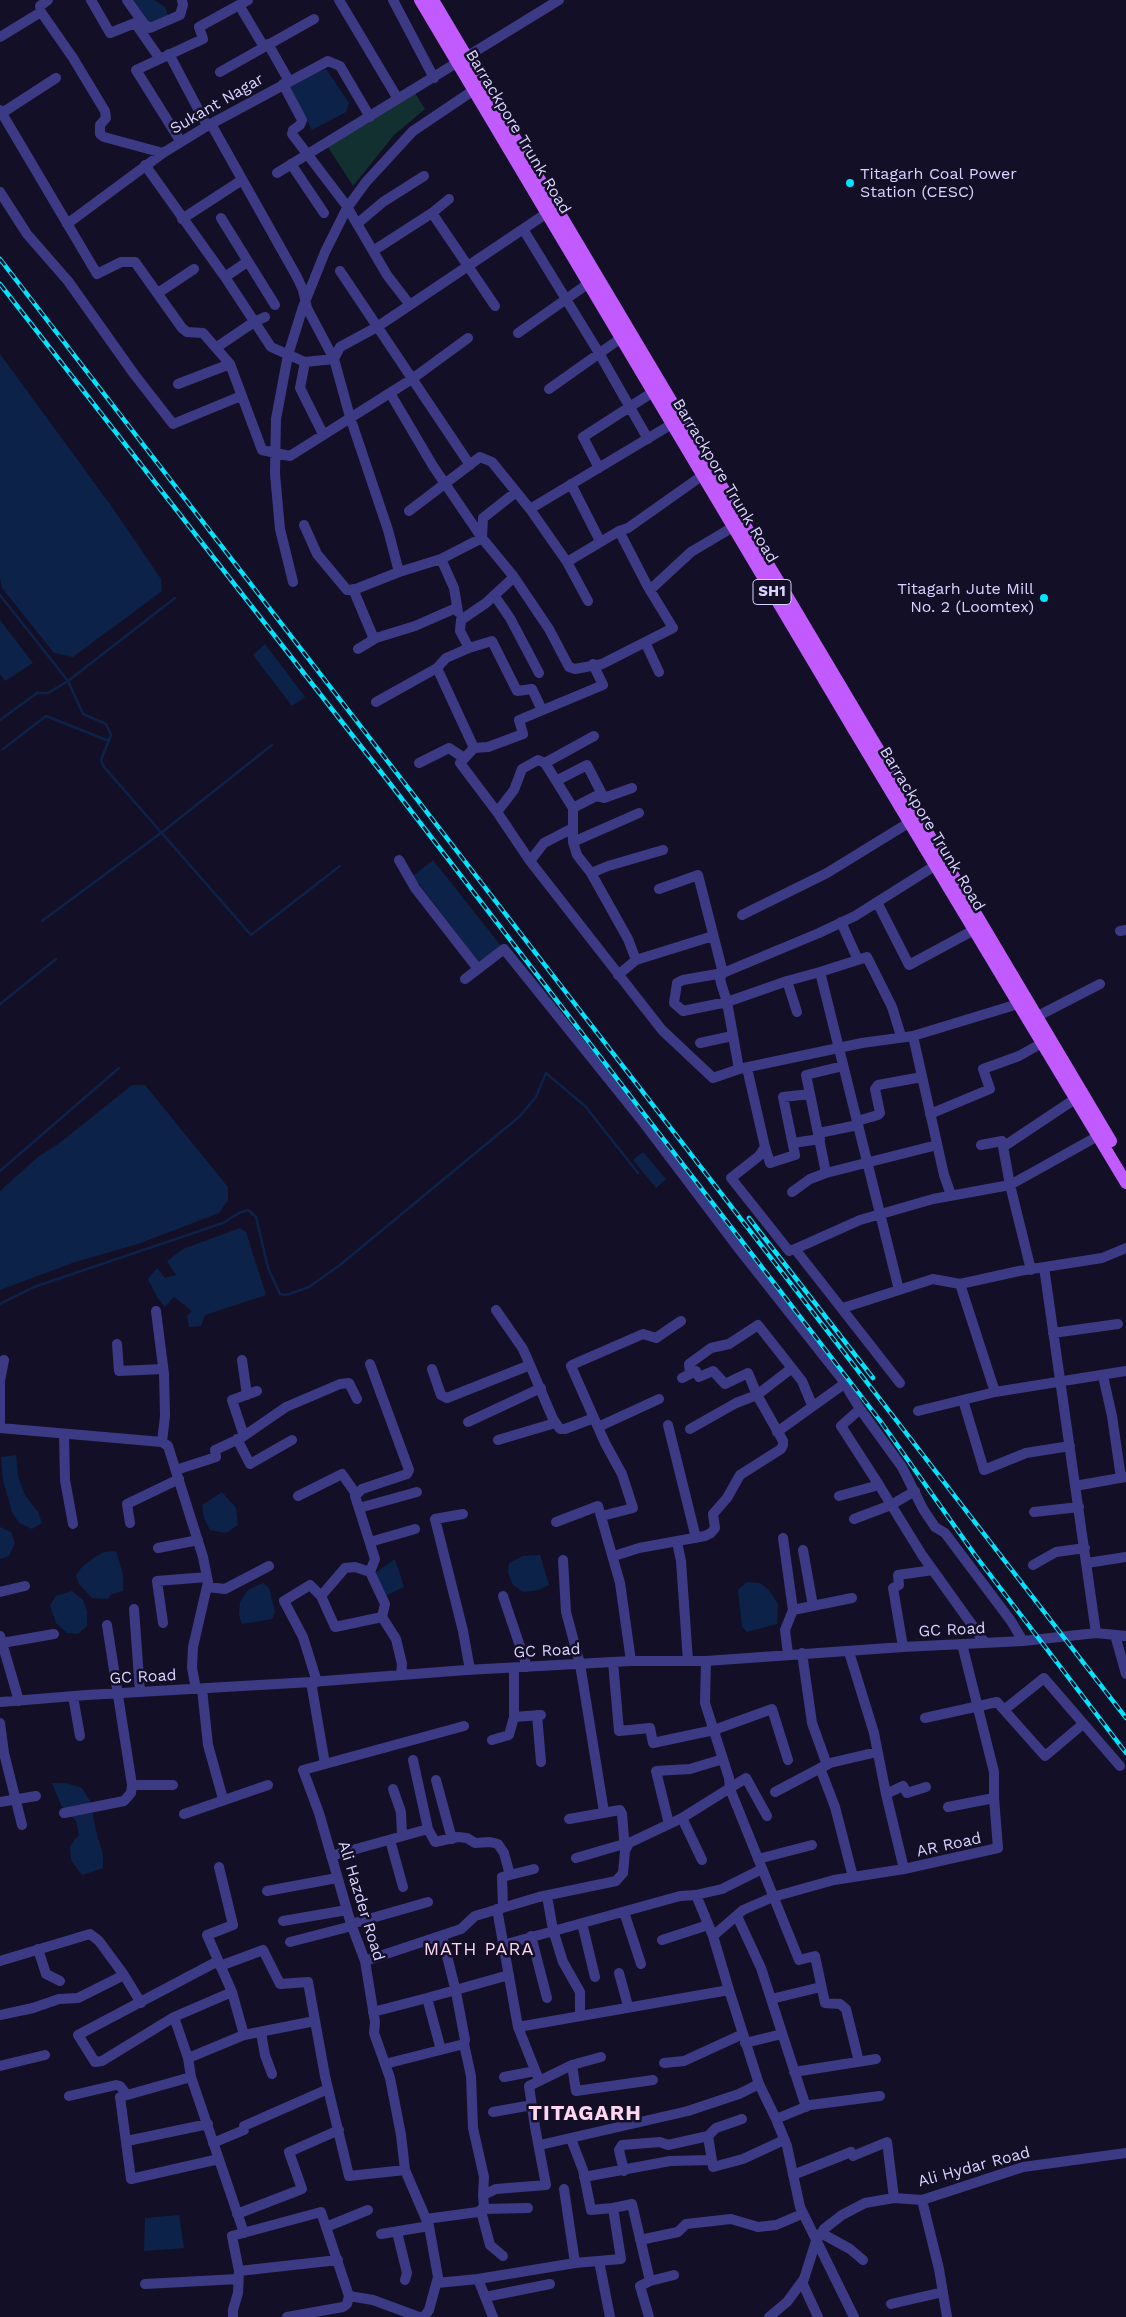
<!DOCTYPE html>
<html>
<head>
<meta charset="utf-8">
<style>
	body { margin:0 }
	canvas { display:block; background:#130f26 }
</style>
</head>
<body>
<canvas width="1126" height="2317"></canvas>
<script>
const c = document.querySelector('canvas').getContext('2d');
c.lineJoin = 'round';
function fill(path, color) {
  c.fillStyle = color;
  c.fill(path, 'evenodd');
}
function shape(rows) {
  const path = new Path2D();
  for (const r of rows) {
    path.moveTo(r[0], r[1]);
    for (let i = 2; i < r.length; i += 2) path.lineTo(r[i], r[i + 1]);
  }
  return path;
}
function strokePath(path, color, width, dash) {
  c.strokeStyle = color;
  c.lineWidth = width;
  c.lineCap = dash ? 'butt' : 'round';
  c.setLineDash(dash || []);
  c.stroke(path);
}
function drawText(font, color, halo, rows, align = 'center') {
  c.font = font + ' "Work Sans",sans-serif';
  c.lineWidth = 5;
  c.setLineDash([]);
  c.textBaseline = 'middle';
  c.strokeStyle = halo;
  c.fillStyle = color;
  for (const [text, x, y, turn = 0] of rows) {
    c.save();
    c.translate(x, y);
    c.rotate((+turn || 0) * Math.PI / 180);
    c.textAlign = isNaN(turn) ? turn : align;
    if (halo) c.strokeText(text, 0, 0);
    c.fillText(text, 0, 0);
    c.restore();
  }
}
fill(shape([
	[415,93,425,109,394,135,353,186,328,147]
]), '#12302f');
fill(shape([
	[132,0,154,0,165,7,168,15,151,25,145,21],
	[326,69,349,103,346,112,312,130,289,88,315,73],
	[0,354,112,507,161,579,162,591,73,657,54,653,2,588,0,579],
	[0,620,33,663,5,681,0,674],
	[265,644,305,697,292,706,253,655],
	[433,860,501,946,479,963,413,876],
	[132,1085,145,1085,228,1187,228,1200,219,1213,138,1244,75,1262,0,1290,0,1191,39,1156,57,1145],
	[643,1152,666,1179,656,1188,633,1160],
	[240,1228,246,1232,266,1295,205,1315,201,1326,189,1327,187,1316,192,1311,174,1297,165,1307,157,1297,148,1279,157,1268,165,1278,176,1275,167,1261,183,1249],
	[16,1455,18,1476,25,1495,38,1512,42,1523,32,1529,19,1523,12,1512,3,1480,1,1457],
	[222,1492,236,1508,238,1525,226,1533,210,1530,204,1518,202,1505],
	[0,1527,11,1532,15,1543,9,1556,0,1559],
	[116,1551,123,1574,123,1591,112,1594,107,1599,92,1598,79,1584,76,1576,81,1568,95,1557,104,1552],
	[540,1555,549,1585,538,1590,523,1592,513,1585,508,1573,509,1563,523,1556],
	[395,1559,404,1587,385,1596,372,1575],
	[747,1582,760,1583,769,1590,778,1604,777,1624,747,1632,742,1627,738,1590],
	[263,1583,269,1588,275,1612,272,1619,242,1624,239,1615,240,1602,248,1590],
	[72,1591,83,1600,87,1611,87,1626,78,1634,67,1633,56,1623,50,1605,56,1596],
	[52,1783,66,1783,82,1788,90,1801,97,1835,103,1854,103,1868,82,1875,71,1860,70,1846,79,1835,76,1821,61,1805],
	[179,2215,184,2248,144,2251,145,2218]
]), '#0c2248');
strokePath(shape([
	[0,595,68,681,83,714,106,724,111,735,101,760,104,767,251,935,340,866],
	[0,720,37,693,48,693,68,681,175,598],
	[3,749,46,716,109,741],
	[42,921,161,833,272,745],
	[0,1004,56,959],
	[0,1171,119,1068],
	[0,1304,34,1287,223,1223,239,1213,248,1210,256,1217,268,1268,280,1294,286,1295,309,1287,340,1265,519,1117,536,1097,546,1073,585,1106,638,1173]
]), '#0c2248', 2.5);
strokePath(shape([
	[91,0,110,33,135,23,160,59],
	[127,0,144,24,150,28,180,15,183,5,182,0],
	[339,0,398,99],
	[393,0,434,78],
	[239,5,264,47],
	[41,12,73,58,105,111,106,118,100,125,100,134,104,137,163,153],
	[0,37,41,12,40,6,48,0],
	[268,44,289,81],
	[169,54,207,126],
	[220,72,314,19],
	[283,84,302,120,300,125,293,130,292,134,346,205,387,275,410,305],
	[0,110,97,274,121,262,135,262,182,328,187,332,203,333,230,364,262,450,290,456,412,379,468,338],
	[2,113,56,78],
	[181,142,136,70,203,39,199,27,248,0],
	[291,164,324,213],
	[145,165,225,277,271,347,305,362,334,359,307,308,303,290,297,277,211,124],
	[277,173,559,0],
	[0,192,27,234,68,281,134,374,173,424,241,396],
	[432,213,495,306],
	[221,218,275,305],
	[182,219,242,180],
	[67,224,163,153,207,126,328,61,340,66,370,117],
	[357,224,383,202,424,176],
	[523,229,599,353,648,439],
	[373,251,432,213,449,199],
	[340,271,470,465],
	[225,277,247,262],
	[158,293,194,269],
	[518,333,589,283],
	[217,347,254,322,265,317],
	[305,362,300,388,323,434],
	[178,384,230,364],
	[549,389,621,338],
	[390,393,433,466,482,538,514,577,549,629,569,667,575,669,602,664,673,628,648,587,619,531,567,562],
	[599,468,583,437,653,392],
	[571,484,600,541],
	[516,492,483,518,482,538,441,559,399,572,388,530,350,417,334,359,340,347,377,327,547,213],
	[530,509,672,424],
	[409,511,480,457,492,462,530,509,567,562,588,601],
	[304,525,317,554,347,590,356,589,399,572],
	[619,531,628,528,703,475],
	[441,559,454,588,458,612],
	[514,577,486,603,461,620,460,631,469,648,446,658,437,668,474,748,460,763,497,812,530,861,662,1030,713,1078,739,1069,862,1043,913,1036,1018,1004],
	[293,582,280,529,275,474,276,419,288,355,303,307,325,252,347,208,366,182,413,131,474,90],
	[353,589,374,639],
	[651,589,691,552,733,527],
	[494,595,510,618,539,673],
	[645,642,659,672],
	[469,648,492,641,517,691,532,689,542,710],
	[358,649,376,638,415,626,456,608],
	[376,702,437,668],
	[474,748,488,747,523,734,519,720,603,685,593,664],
	[419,763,449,748,464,758],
	[545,763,594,736],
	[556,781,587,765,604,798],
	[573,808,596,796,604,798,632,788],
	[497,812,514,790,522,769,538,760,545,763,573,808,573,842,577,855,591,873,628,939,636,960],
	[573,842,639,813],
	[399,860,415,888,478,969],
	[530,861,544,843,573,828],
	[591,873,608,866,663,850],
	[659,889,698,875,723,973,819,933,855,916,936,865],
	[877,902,909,965,974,930],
	[742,915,827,873,910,822],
	[841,922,858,960],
	[1120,931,1126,930],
	[820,972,867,957,892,1007,901,1036],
	[618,975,636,960,713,936],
	[465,979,504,949,640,1118,739,1249,841,1378,860,1409,902,1467,923,1509,935,1527,945,1533,1011,1621,1023,1641],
	[787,981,797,1012],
	[1032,1019,1100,984],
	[913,1036,944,1175,951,1195],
	[700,1043,732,1036],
	[747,1068,765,1147,770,1163,795,1155,783,1097,810,1094,806,1075,843,1066],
	[739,1069,727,1002,721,983,720,978,723,973,683,980,677,983,674,1003,683,1011,727,1002,787,981,820,972,899,1290],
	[810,1094,826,1173],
	[930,1114,990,1089,983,1069,1019,1056,1042,1043],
	[857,1121,878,1115,880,1113,875,1089,878,1085,922,1077],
	[819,1133,858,1125],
	[793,1143,820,1139],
	[981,1145,1002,1141,1010,1185,1031,1270],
	[765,1147,759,1156,731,1178,789,1251,795,1249],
	[1003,1147,1081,1095],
	[792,1192,810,1179,826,1173,937,1145],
	[1044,1267,1096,1633],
	[960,1284,995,1392],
	[843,1308,933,1279,960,1284,1019,1271,1102,1258,1126,1248],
	[496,1310,523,1349,530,1365],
	[156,1311,164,1374,165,1416,162,1442],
	[1053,1333,1118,1324],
	[117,1344,119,1371,163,1369],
	[242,1360,247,1395],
	[370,1364,409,1470,407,1474,362,1489,355,1496,375,1559,370,1572,385,1604,382,1617,396,1639,402,1664,401,1675],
	[432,1369,441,1395,447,1398,530,1365,553,1419,560,1429,565,1429,594,1418],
	[690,1374,689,1364,711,1348,729,1344,758,1325,802,1381,812,1405],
	[1103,1376,1112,1416,1121,1478],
	[900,1383,795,1249,860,1220,933,1199,1010,1185,1098,1136],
	[963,1400,984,1470,1026,1453,1070,1446],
	[860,1409,841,1426,879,1485],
	[918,1411,995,1392,1126,1371],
	[468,1422,541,1388],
	[668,1425,696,1538],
	[598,1427,659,1399],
	[0,1428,162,1442,168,1446,203,1557,208,1582,193,1647,192,1668,196,1689],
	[0,1428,0,1381,4,1360],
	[690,1429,736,1403,757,1395,792,1368],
	[777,1432,844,1384],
	[64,1434,65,1480,73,1524],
	[244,1436,232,1400,257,1391],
	[237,1439,250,1464,292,1440],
	[498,1440,555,1423],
	[176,1470,216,1457,215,1450,241,1438,286,1407,340,1384,349,1383,357,1399],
	[1075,1486,1126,1477],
	[298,1496,342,1474,356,1494],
	[839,1496,879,1485,922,1555,985,1643],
	[359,1508,417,1492],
	[1034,1512,1079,1507],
	[463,1514,435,1519,463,1631,470,1670],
	[602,1516,633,1508,622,1474,605,1443,571,1366,574,1364,643,1334,656,1338,681,1321],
	[854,1519,891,1505,915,1491],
	[556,1522,598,1506,620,1583,631,1661],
	[130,1523,127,1504,179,1479],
	[783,1538,793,1610,785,1630,788,1654],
	[370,1542,415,1529],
	[677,1542,681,1561,688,1661],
	[158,1548,198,1540],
	[803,1550,813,1606],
	[614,1556,639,1548,705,1536,711,1533,715,1528,713,1514,727,1498,740,1475,781,1449,783,1445,783,1441,757,1395,748,1373,725,1384,713,1371,699,1377,696,1371,682,1378],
	[563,1560,566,1612,580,1664,604,1812],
	[1087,1563,1126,1557],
	[1033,1565,1056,1552,1085,1548],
	[207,1587,225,1589,269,1566],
	[0,1592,25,1586],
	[321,1596,345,1568,355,1567,370,1572],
	[503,1596,527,1667],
	[134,1609,140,1692],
	[793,1610,852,1598],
	[163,1623,157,1581,207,1577],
	[1115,1635,1126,1674],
	[0,1636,19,1701],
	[2,1643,54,1634],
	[903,1647,893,1588,899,1585,898,1575,933,1570],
	[849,1652,874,1733,886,1794,904,1869],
	[802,1653,812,1723,827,1765],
	[706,1661,705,1703,729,1778,730,1789,799,1960,815,1956,825,2003,840,2004,846,2009,859,2062],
	[613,1662,619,1731,650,1728,653,1743,714,1730,772,1709,788,1760],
	[311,1682,325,1764,303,1770,319,1813,351,1924,365,1961,375,2022,374,2033,390,2078,401,2135,405,2170,429,2226,438,2277,429,2310,424,2317],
	[317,1682,303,1637,284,1601,310,1585,321,1596,335,1627,382,1617],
	[202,1689,208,1745,223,1799],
	[73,1696,80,1736],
	[0,1702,87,1695,311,1682,466,1670,631,1661,706,1661,903,1647,1023,1641,1096,1633,1126,1636],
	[1004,1710,1044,1678,1120,1766],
	[537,1715,541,1762],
	[514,1717,541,1715],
	[925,1718,997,1702,1045,1756,1083,1724],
	[0,1723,4,1753,22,1825],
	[492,1740,509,1735,514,1717,514,1668],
	[413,1760,428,1829],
	[325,1764,464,1726],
	[820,1768,835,1807,853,1877],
	[436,1780,452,1839],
	[132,1785,173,1785],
	[393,1789,401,1812,402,1836],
	[775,1792,830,1763,877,1752],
	[886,1794,903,1786,907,1793,926,1787],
	[0,1802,36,1796],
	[948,1807,994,1798],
	[64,1813,124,1801,131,1793,132,1785,107,1625],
	[184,1814,268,1785],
	[682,1818,702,1860],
	[569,1819,620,1810,622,1814,625,1850],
	[669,1824,656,1771,690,1769,723,1759],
	[390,1840,403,1887],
	[331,1856,428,1829,435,1842,458,1837,467,1838,475,1843,490,1842,498,1844,504,1853,510,1875],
	[576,1858,624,1844],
	[758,1859,812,1845],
	[219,1867,233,1925,207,1935,232,1992,244,2035],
	[267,1891,337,1878],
	[696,1895,713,1936,729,1990],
	[547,1896,553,1930,563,1962,580,1992,580,2016],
	[503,1907,502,1877,534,1869],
	[497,1909,518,2027,539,2080],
	[624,1912,641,1964],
	[737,1916,761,1968,806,2107],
	[283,1921,347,1910],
	[582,1923,595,1977],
	[351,1924,428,1902],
	[442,1936,456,1992,465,2040,464,2044],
	[531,1936,547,1998],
	[713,1936,743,1910,773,1897,834,1880,904,1869,998,1848,994,1798,994,1772,962,1644],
	[662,1940,708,1925],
	[290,1942,352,1926],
	[503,1945,680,1896,696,1895,722,1889,762,1869],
	[38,1949,46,1974,60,1981],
	[0,1961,90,1934,99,1941,124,1975,141,2003],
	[218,1961,78,2035,95,2062,102,2061,174,2017,232,1992],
	[365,1961,461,1929,475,1916,539,1897,616,1881,623,1873,625,1851,629,1843,682,1818,746,1778,767,1816],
	[220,1966,263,1950,280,1984,308,1982,325,2076,349,2176,405,2170],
	[619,1973,628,2006],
	[771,1999,821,1987],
	[373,2012,427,1998],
	[0,2015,33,2008,59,1999,78,1998,124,1975],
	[174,2017,188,2058,244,2035,315,2021],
	[518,2027,729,1990,759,2084,776,2119,787,2146,800,2207,854,2317],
	[261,2033,265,2055,272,2074],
	[745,2043,782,2034],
	[441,2050,427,1998,509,1975],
	[188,2058,191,2077,244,2233],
	[664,2063,684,2061,743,2034],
	[385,2064,464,2044,471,2076,473,2128,484,2177,483,2195],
	[572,2065,576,2091,653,2080],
	[0,2066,45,2055],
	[794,2072,876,2059],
	[191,2077,120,2097,131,2179,219,2159],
	[504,2077,535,2071],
	[69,2096,116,2085,120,2086,127,2095],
	[493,2112,532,2105],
	[776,2119,810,2105,880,2096],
	[708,2136,713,2167,743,2159,784,2140],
	[127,2141,208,2124],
	[213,2143,244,2130,244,2126,328,2089],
	[540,2145,688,2111,739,2094,759,2084],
	[624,2171,619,2150,622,2145,660,2142,668,2145,708,2136,716,2128,742,2119],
	[793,2175,851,2152,853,2156,887,2142,894,2198],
	[584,2177,670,2161,711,2160],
	[564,2189,575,2263],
	[922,2200,939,2269,947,2317],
	[613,2208,632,2204,650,2281],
	[483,2209,528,2208],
	[481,2211,490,2245,503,2256],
	[237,2214,302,2189,289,2152,339,2130],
	[426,2219,478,2212,484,2207,483,2195,496,2189,546,2185,535,2127,529,2086,572,2065,601,2057],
	[326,2227,368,2210],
	[397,2232,407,2273,405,2280],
	[821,2233,850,2249,863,2260],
	[381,2234,429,2226],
	[640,2240,678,2232,686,2224,731,2219,758,2227,776,2225,802,2214],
	[599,2261,610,2317],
	[239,2271,338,2260],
	[478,2279,493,2317],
	[802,2282,818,2317],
	[437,2283,478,2279,575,2263,621,2259,613,2208,591,2210,583,2170,571,2139],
	[145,2284,238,2279],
	[485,2297,550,2284],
	[891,2304,943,2292],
	[233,2317,233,2310,238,2293,239,2271,232,2236,321,2212,349,2296],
	[287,2317,343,2307,347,2304,349,2296,373,2300,419,2317],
	[649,2317,640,2286,650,2281,674,2275],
	[769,2317,787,2302,804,2279,816,2241,824,2229,842,2215,865,2203,894,2198,922,2200,1023,2167,1126,2153]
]), '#3d3a85', 10);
strokePath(shape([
	[420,0,855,732,1126,1183],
	[433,0,1111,1141]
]), '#c25bff', 12);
const rail = shape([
	[0,259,1126,1718],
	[0,284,388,781,881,1422,975,1555,1126,1753],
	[749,1218,873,1378]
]);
strokePath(rail, '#00e5ff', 4.5);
strokePath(rail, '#130f26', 2.5, [8]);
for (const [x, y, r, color] of [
	[850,183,5,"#00e5ff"],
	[1044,598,5,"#00e5ff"]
]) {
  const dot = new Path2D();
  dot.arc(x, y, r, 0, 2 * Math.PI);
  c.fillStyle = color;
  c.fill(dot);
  strokePath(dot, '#130f26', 2);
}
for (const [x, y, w] of [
	[772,592,38]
]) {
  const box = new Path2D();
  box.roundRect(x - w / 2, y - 12.5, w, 25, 4);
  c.fillStyle = '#130f26';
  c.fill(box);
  strokePath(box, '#d9d4ff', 1);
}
drawText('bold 15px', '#d9d4ff', null, [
	["SH1",772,592]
]);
drawText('16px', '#d9d4ff', '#130f26', [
	["Sukant Nagar",217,104,-30],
	["Barrackpore Trunk Road",518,132,59],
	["Barrackpore Trunk Road",725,481,59],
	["Barrackpore Trunk Road",932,829,59],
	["GC Road",952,1630,-3],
	["GC Road",547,1651,-3],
	["GC Road",143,1677,-3],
	["AR Road",949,1845,-12],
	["Ali Hazder Road",361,1901,73],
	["Ali Hydar Road",974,2167,-15]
]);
drawText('16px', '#d9d4ff', '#130f26', [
	["Titagarh Coal Power",860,174],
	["Station (CESC)",860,192],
	["Titagarh Jute Mill",1034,589,"right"],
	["No. 2 (Loomtex)",1034,607,"right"]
], 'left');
c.letterSpacing = '1px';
drawText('18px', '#ffd6f0', '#130f26', [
	["MATH PARA",479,1950]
]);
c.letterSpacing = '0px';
c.letterSpacing = '1px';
drawText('bold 21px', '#ffd6f0', '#130f26', [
	["TITAGARH",585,2114]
]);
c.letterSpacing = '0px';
</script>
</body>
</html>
